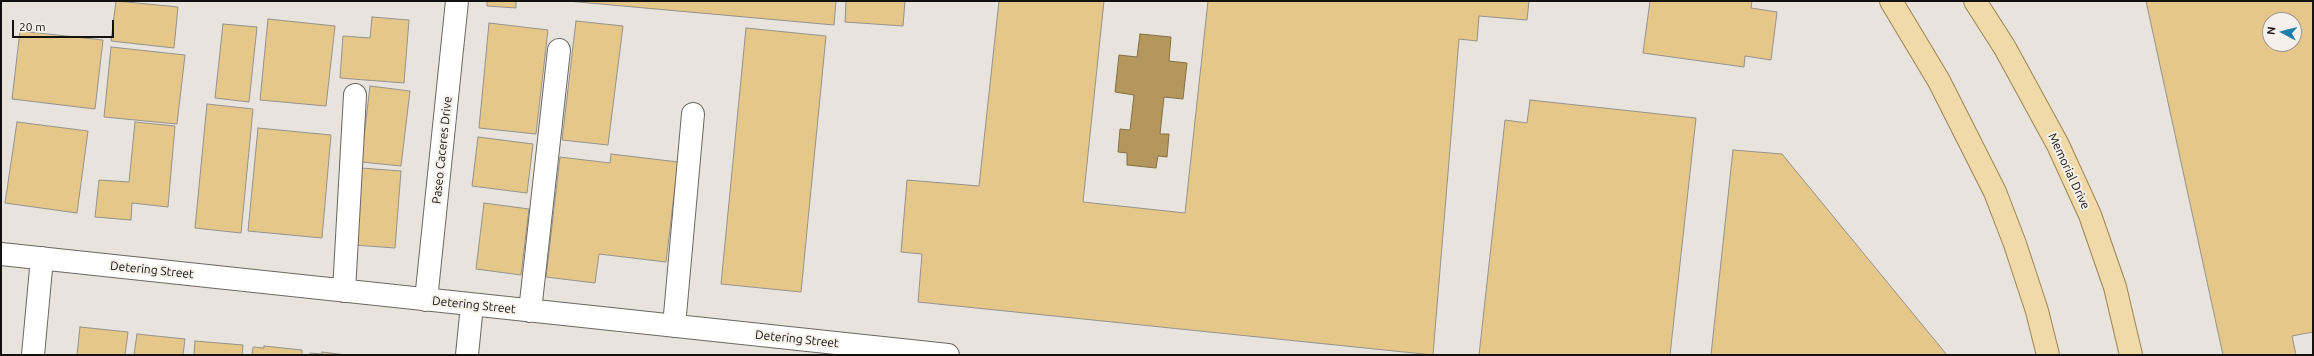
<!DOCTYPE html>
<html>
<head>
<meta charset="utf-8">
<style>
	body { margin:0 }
	#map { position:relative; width:2314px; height:356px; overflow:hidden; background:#e8e4dd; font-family:Ubuntu,sans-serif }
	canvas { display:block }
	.frame { position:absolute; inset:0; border:2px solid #131210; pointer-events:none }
	.north { position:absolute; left:2262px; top:12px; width:40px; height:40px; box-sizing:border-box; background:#f5f1ea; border:1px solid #9b9893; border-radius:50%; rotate:277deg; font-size:11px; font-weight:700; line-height:16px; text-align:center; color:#131210 }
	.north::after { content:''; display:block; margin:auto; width:14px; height:18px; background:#1e7daa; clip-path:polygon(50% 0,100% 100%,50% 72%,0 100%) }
	.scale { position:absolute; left:12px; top:20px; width:102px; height:18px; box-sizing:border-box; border:2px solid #131210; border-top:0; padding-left:5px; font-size:12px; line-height:14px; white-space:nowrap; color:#131210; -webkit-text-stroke:3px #f5f1ea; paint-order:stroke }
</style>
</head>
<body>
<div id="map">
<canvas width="2314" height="356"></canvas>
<div class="frame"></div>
<div class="north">N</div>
<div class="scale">20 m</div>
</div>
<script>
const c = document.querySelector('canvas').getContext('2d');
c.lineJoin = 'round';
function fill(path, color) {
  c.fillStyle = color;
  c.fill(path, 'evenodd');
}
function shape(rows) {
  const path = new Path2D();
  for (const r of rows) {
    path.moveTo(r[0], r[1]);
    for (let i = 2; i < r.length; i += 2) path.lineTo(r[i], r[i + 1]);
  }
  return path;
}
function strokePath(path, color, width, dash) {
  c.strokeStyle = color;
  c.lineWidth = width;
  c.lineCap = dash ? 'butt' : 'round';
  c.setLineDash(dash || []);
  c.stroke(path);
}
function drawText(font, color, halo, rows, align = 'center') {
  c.font = font + ' Ubuntu,sans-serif';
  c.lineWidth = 4;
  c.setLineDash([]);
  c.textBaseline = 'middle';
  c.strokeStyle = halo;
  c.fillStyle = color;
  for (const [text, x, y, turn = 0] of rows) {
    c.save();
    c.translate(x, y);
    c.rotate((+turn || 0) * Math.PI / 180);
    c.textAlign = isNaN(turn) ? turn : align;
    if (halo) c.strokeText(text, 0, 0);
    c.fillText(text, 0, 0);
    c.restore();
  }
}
const water = shape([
	[1140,34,1171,37,1169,61,1187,63,1183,99,1164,97,1160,134,1169,134,1167,157,1158,156,1156,168,1127,165,1127,153,1118,152,1120,129,1130,130,1134,95,1115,92,1119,55,1137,57,1140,34]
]);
fill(water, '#b4975c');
strokePath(water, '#846f45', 1);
const building = shape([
	[116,1,178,7,174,48,111,41,116,1],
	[487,1,516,1,516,8,487,6,487,1],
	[567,1,836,1,834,25,567,1],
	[846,1,905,1,903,26,845,22,846,1],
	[999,1,1104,1,1083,202,1185,213,1208,1,1529,1,1527,20,1479,16,1477,41,1459,39,1433,355,918,302,922,254,901,252,907,180,979,186,999,1],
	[1650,1,1752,1,1751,8,1777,12,1771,60,1745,56,1744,67,1643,53,1650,1],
	[2146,1,2313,1,2313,332,2292,336,2296,355,2223,355,2146,1],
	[2270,20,2294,20,2294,44,2270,44,2270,20],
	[372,17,409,20,404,83,340,78,343,36,370,38,372,17],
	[268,19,335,26,326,106,260,100,268,19],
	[576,21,623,26,608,145,562,140,576,21],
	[489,23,548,30,536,134,479,128,489,23],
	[223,24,257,27,249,102,215,98,223,24],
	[746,28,826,36,801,292,721,284,746,28],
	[20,31,103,40,95,109,12,99,20,31],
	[111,47,185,55,177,124,104,117,111,47],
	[370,86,410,91,401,166,361,162,370,86],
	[1530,100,1696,118,1670,355,1479,355,1505,120,1527,123,1530,100],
	[207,104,253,109,241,233,195,228,207,104],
	[17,122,88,131,77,213,5,203,17,122],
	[135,122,175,126,168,207,132,203,131,220,95,217,99,180,129,182,135,122],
	[258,128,331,135,322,238,248,231,258,128],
	[478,137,533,144,527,193,472,186,478,137],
	[1733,150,1782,154,1947,355,1711,355,1733,150],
	[611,154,678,162,666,262,599,254,595,283,546,277,560,157,610,163,611,154],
	[361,168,401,171,395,248,354,245,361,168],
	[484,203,529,209,521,275,476,269,484,203],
	[80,327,128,332,125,355,77,355,80,327],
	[137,334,185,339,183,355,134,355,137,334],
	[195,341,243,345,242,355,194,355,195,341],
	[264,346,302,350,302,355,252,355,253,347,264,348,264,346],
	[322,352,347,355,310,355,310,353,322,354,322,352]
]);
fill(building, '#e5c78a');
strokePath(building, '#95928c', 1);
const minor = shape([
	[1,254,948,355],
	[344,291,355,95],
	[426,300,457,1],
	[530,311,559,50],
	[674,326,693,114],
	[33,355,42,258],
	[467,355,472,305]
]);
const major = shape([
	[1891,1,1939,81,1995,192,2015,244,2037,311,2048,355],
	[1975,1,2005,48,2058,145,2090,215,2115,287,2131,355]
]);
strokePath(minor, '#6a6760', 24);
strokePath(major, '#9d8450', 24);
strokePath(minor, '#fff', 22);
strokePath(major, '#f1daaa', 22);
drawText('12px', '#131210', '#f5f1ea', [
	["Paseo Caceres Drive",442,150,-84],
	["Memorial Drive",2069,171,65],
	["Detering Street",152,270,6],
	["Detering Street",474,305,6],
	["Detering Street",797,339,6]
]);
</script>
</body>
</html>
